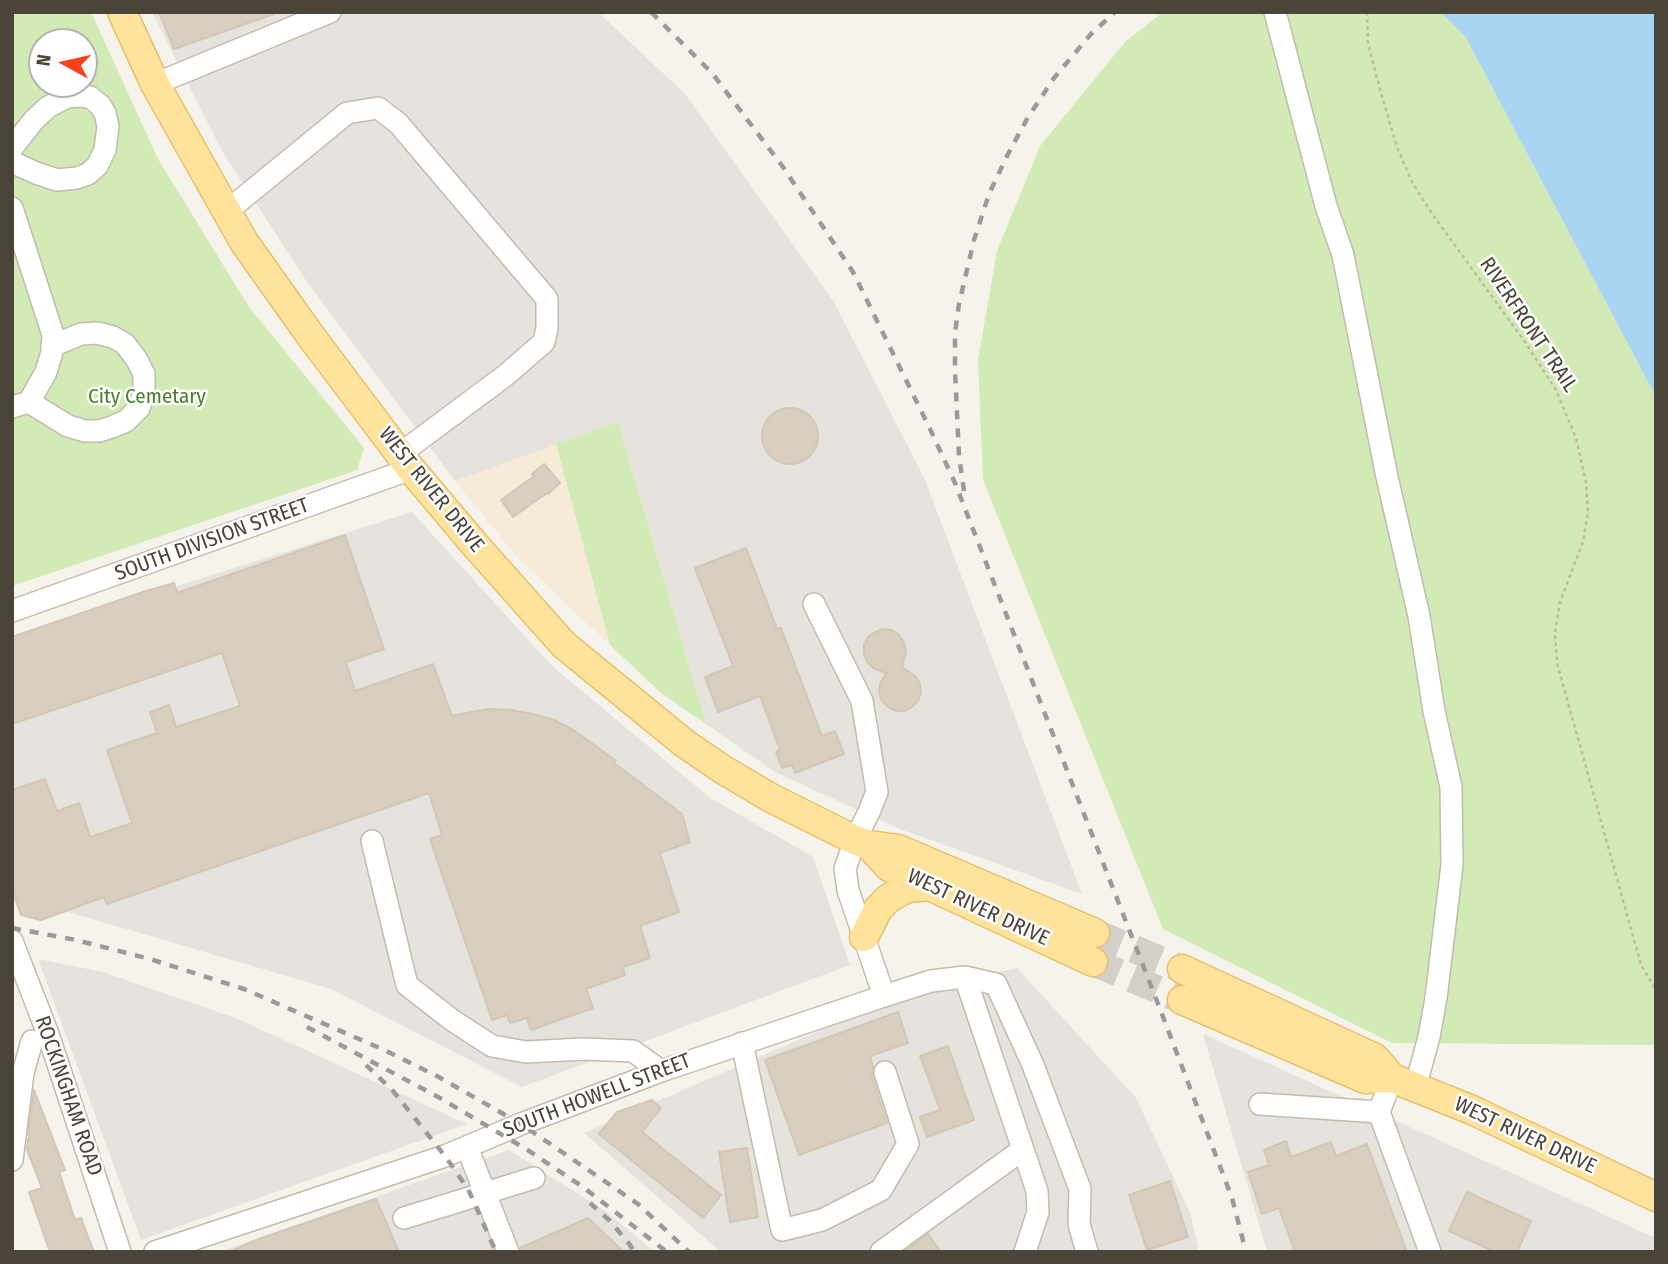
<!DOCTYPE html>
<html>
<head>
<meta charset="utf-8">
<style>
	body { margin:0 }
	#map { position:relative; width:1668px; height:1264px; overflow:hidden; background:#f6f3ec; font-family:"Fira Sans Condensed",sans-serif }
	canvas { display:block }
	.frame { position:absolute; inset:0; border:14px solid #4b4439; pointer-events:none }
	.north { position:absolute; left:28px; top:28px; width:70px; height:70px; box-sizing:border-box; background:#fff; border:2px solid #b7b4b0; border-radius:50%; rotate:278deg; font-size:19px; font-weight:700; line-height:28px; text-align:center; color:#4b4439 }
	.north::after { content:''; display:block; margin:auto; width:24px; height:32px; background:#fc3f1d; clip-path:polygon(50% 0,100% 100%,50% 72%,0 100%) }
</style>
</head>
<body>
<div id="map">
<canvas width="1668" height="1264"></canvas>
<div class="frame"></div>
<div class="north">N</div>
</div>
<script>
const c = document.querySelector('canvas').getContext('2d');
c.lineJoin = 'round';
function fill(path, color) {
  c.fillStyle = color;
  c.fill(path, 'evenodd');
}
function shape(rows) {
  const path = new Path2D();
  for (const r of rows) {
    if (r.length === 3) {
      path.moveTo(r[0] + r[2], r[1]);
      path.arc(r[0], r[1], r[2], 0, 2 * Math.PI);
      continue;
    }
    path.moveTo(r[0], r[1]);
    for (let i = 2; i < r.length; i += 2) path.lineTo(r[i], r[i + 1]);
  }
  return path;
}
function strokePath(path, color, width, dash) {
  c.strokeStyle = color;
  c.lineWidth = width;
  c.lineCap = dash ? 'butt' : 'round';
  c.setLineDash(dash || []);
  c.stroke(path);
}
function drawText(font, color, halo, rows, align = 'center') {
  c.font = font + ' "Fira Sans Condensed",sans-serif';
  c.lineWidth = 5;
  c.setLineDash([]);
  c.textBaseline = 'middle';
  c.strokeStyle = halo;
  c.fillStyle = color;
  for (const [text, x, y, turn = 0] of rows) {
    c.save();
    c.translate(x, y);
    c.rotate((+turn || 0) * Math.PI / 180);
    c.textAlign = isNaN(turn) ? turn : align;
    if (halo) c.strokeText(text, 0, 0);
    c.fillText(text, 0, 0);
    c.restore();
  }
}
fill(shape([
	[556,444,610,645,518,558,455,481]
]), '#f7ead8');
fill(shape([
	[152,12,598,12,685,94,834,302,925,480,1082,894,897,828,775,772,706,724,618,422,455,481,305,279,222,151],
	[412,512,551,665,709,797,813,857,850,965,522,1087,331,989,24,899,12,867,12,638],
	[38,959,103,972,238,1019,467,1124,141,1240],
	[1017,968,1136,1098,1191,1215,1199,1252,721,1252,584,1133,904,994],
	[1203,1034,1656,1238,1656,1252,1267,1252],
	[509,1150,608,1213,655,1252,218,1252]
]), '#e6e2dd');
fill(shape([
	[12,12,91,12,158,159,249,307,364,448,357,470,12,586],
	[42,42,84,42,84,84,42,84],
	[1163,12,1440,12,1465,36,1656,397,1656,1045,1392,1043,1163,929,983,480,978,360,997,251,1040,146,1125,42],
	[618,422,706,724,661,693,610,645,556,444]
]), '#d2eab5');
fill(shape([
	[1440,12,1656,12,1656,397,1465,36]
]), '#a9d4f2');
const building = shape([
	[159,12,274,12,274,14,174,49,159,12],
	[790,436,28],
	[544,464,560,483,548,494,547,493,513,517,501,500,534,476,532,474,544,464],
	[345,535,384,649,346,662,355,691,433,664,452,716,487,709,511,710,533,714,554,720,575,731,615,760,614,763,682,814,690,842,660,853,679,912,640,926,650,958,623,967,625,975,586,989,593,1008,531,1030,527,1018,510,1023,507,1015,492,1020,430,839,442,835,429,793,107,904,104,897,41,920,21,915,12,890,12,790,45,779,57,811,79,803,90,837,132,823,107,750,157,733,150,712,169,705,176,727,240,706,222,653,12,724,12,637,143,592,174,583,177,593,345,535],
	[746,548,777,629,781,628,822,736,835,731,844,754,795,773,792,765,782,768,776,752,780,750,760,696,718,712,705,677,733,666,695,568,746,548],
	[883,629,892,630,899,635,904,642,906,651,902,667,915,676,920,684,921,692,918,701,912,707,905,711,896,711,888,707,882,701,879,693,880,684,886,673,873,668,867,662,864,654,864,645,868,637,875,632,883,629],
	[898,1012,908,1043,870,1056,873,1067,872,1076,887,1123,799,1155,765,1060,898,1012],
	[948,1046,974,1120,927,1137,920,1117,940,1110,920,1056,948,1046],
	[34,1090,65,1170,59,1172,75,1220,81,1218,94,1252,50,1252,29,1192,42,1188,27,1150,28,1139,30,1138,28,1134,34,1090],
	[652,1100,661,1108,642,1132,721,1195,703,1218,599,1134,617,1112,652,1100],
	[1286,1141,1291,1157,1331,1142,1336,1156,1367,1144,1407,1252,1295,1252,1279,1208,1262,1214,1248,1172,1269,1165,1264,1150,1286,1141],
	[747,1148,758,1217,730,1222,719,1152,747,1148],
	[1170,1181,1188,1237,1147,1250,1129,1195,1170,1181],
	[1467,1192,1531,1221,1517,1252,1495,1252,1449,1231,1467,1192],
	[376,1199,399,1252,229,1252,259,1239,376,1199],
	[588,1218,624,1252,521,1252,520,1248,588,1218],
	[928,1234,941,1252,904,1252,928,1234]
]);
fill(building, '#d8cfc1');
strokePath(building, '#d3c7b4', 2);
strokePath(shape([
	[1095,933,1182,969],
	[1093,962,1182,1000]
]), '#d4d0c8', 28, [28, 14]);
const minor = shape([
	[1275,12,1326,206,1343,255,1387,477,1419,616,1434,711,1451,787,1452,865,1436,998,1429,1037,1415,1088],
	[155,84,330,12],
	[12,148,34,120,48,107,67,97,78,96,90,97,100,105,105,113,108,126,105,150,97,166,88,174,77,178,57,180,36,173,12,162],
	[12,208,53,335,52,352,46,372,29,402,12,407],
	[226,212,347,113,378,108,398,123,547,299,547,328,544,342,506,375,400,454],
	[29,402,68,426,85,431,99,431,112,427,126,421,139,408,144,392,144,374,137,360,125,344,113,337,97,333,81,334,52,346],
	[12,611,411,469],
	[372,841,407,985,452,1020,492,1046,526,1052,583,1049,633,1051,661,1071],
	[12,941,48,1034,120,1252],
	[965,977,996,984,1033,1065,1080,1189,1079,1224,1087,1252],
	[884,996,931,981,965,977,1037,1191,1038,1212,1025,1252],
	[742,1043,782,1230,822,1220,881,1190,908,1144,885,1072],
	[1392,1078,1379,1112,1430,1252],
	[1260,1104,1379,1112],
	[467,1147,508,1252],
	[12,1160,23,1073,32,1041],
	[404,1218,534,1178],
	[155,1252,445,1156,521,1124,661,1071,884,996,848,890,845,869,855,840,869,812,877,792,862,701,814,604],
	[881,1252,1022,1150]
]);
const major = shape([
	[122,12,155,84,244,242,310,335,411,469,476,546,564,645,684,743,722,769,771,798,855,840,869,845,898,849,1095,933],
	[869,845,889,867,1093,962],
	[864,937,878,909,889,898,907,888,930,886],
	[1182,969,1375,1058,1392,1078,1472,1110,1656,1197],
	[1182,1000,1365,1079,1392,1078]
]);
strokePath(minor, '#c2bbae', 24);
strokePath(major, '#e6c16a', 31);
strokePath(shape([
	[1367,12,1368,44,1383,100,1397,147,1413,184,1433,215,1525,342,1556,390,1576,438,1586,482,1588,512,1583,542,1560,602,1555,633,1557,663,1641,965,1656,990]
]), '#c4b79f', 2.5, [3.5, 3.5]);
strokePath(minor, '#fff', 21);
strokePath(major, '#ffe39c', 28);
strokePath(shape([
	[651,12,712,73,783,167,853,272,931,431,955,483,1160,1009,1232,1198,1246,1252],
	[964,491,959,456,955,371,955,333,959,304,974,240,989,194,1008,154,1027,119,1054,78,1091,34,1115,12],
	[12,928,76,940,150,959,244,989,382,1049,437,1076,521,1124,638,1204,689,1252],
	[307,1027,440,1098,526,1149,583,1187,667,1252],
	[366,1065,393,1091,445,1156,468,1189,496,1252],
	[590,1203,610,1221,630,1245,634,1252]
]), '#9a9a9a', 4.5, [9, 9]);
drawText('21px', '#4b4439', '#fff', [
	["RIVERFRONT TRAIL",1528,325,56],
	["WEST RIVER DRIVE",431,490,51],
	["SOUTH DIVISION STREET",212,540,-20],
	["WEST RIVER DRIVE",978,908,25],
	["ROCKINGHAM ROAD",68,1096,71],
	["SOUTH HOWELL STREET",597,1096,-21],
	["WEST RIVER DRIVE",1525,1136,25]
]);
drawText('21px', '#4a7f2a', '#fff', [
	["City Cemetary",147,397]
]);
</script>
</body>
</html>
